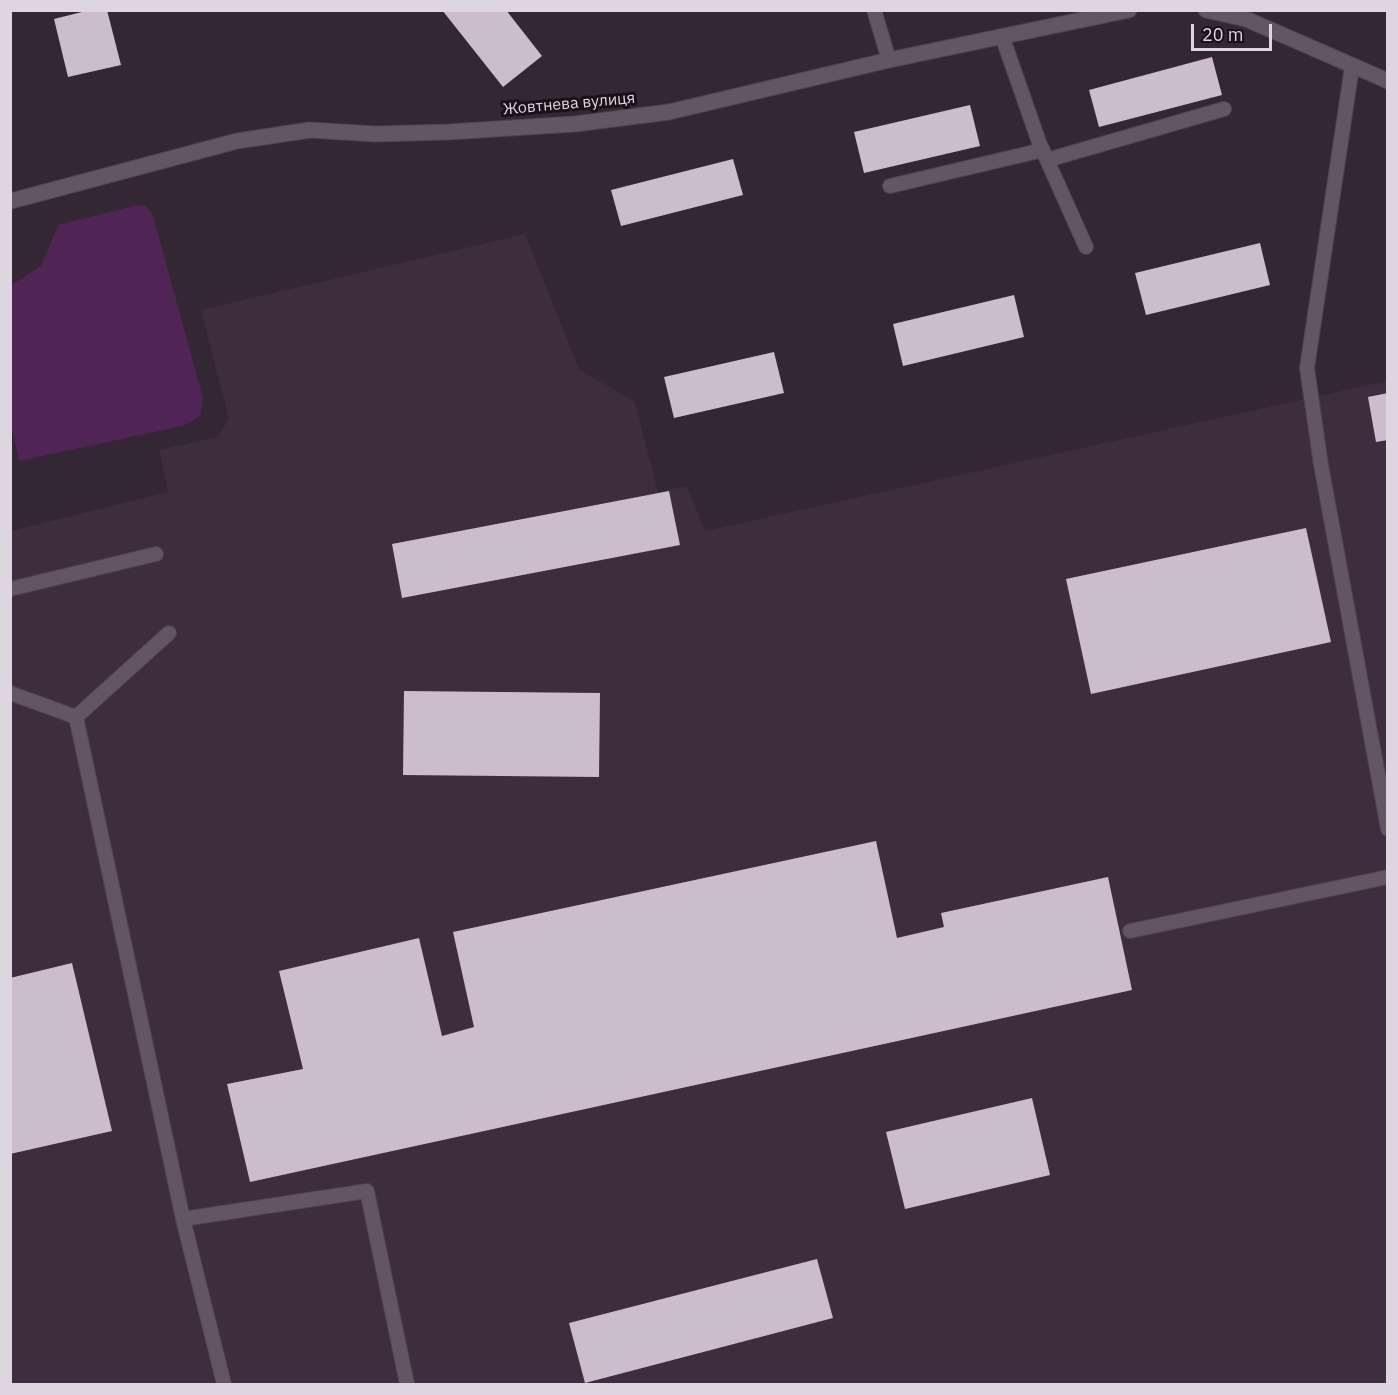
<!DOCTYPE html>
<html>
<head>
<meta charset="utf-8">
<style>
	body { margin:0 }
	#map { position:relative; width:1398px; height:1395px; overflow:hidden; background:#322733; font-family:"IBM Plex Sans",sans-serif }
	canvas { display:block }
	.frame { position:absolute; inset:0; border:12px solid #ded6de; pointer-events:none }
	.scale { position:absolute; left:1191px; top:24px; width:81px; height:27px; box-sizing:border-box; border:3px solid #ded6de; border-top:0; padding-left:8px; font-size:18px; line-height:21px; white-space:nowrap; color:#ded6de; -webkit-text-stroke:4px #171217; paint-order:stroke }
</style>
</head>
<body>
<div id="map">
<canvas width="1398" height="1395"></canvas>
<div class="frame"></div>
<div class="scale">20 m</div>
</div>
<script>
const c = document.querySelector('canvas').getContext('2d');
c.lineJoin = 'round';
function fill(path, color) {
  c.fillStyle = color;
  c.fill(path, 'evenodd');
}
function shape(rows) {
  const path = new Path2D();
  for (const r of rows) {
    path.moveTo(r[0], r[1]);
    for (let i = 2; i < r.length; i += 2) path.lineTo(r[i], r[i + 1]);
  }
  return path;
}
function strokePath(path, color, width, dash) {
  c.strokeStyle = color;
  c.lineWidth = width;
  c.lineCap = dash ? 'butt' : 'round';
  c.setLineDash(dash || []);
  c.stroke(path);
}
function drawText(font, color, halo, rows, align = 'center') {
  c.font = font + ' "IBM Plex Sans",sans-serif';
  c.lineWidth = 6;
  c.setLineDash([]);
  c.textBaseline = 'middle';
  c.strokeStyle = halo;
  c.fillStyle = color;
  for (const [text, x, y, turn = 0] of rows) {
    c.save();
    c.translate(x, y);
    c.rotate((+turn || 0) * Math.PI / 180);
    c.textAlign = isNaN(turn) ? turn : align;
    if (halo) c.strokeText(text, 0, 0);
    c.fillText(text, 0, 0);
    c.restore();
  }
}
fill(shape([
	[525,234,579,369,635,402,658,492,687,486,705,531,1387,381,1387,1384,11,1384,10,531,168,492,159,450,218,437,229,419,201,310]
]), '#3d2d3f');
fill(shape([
	[138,205,145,206,152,212,203,398,200,416,183,426,19,461,10,419,11,285,41,266,58,225]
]), '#502455');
fill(shape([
	[90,10,107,10,121,65,68,77,54,19],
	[442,10,506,10,542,56,503,87],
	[1212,57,1222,95,1099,127,1089,90],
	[970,105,980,146,864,173,854,132],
	[733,159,743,195,621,226,611,190],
	[1260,243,1270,285,1146,315,1135,273],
	[1014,295,1024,337,903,366,893,324],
	[774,352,784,393,674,418,664,377],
	[1388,393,1388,440,1376,442,1368,397],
	[669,491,680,545,402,598,392,544],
	[1306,528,1331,642,1091,694,1066,579],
	[404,691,600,693,599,777,403,775],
	[876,841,897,938,944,927,941,913,1108,877,1132,990,250,1182,227,1084,303,1069,279,971,419,938,442,1036,474,1027,453,932],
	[72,963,112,1131,10,1154,10,978],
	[1032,1098,1050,1175,905,1209,886,1132],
	[817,1259,833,1318,585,1383,569,1323]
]), '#ccbdcd');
const service = shape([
	[874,10,889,60],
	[1002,36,1039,142,1086,247],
	[1352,67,1307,368,1321,465,1388,829],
	[1047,160,1224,109],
	[890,186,1043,150],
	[10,589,156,554],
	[169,633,76,717,183,1219],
	[10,693,76,717],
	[1130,931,1388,877],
	[224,1384,183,1219,367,1191,407,1384]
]);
const tertiary = shape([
	[1206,10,1246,19,1388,81],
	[11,201,237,141,310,130,375,134,448,132,575,124,669,112,889,60,1129,10]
]);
const secondary = shape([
	[10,200,10,201]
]);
strokePath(service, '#4d434d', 16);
strokePath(tertiary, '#4d434d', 17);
strokePath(secondary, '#4d434d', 17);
strokePath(service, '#625663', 14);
strokePath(tertiary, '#625663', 15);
strokePath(secondary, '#625663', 15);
drawText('16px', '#ded6de', '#171217', [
	["Жовтнева вулиця",569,104,-5]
]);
</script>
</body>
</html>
